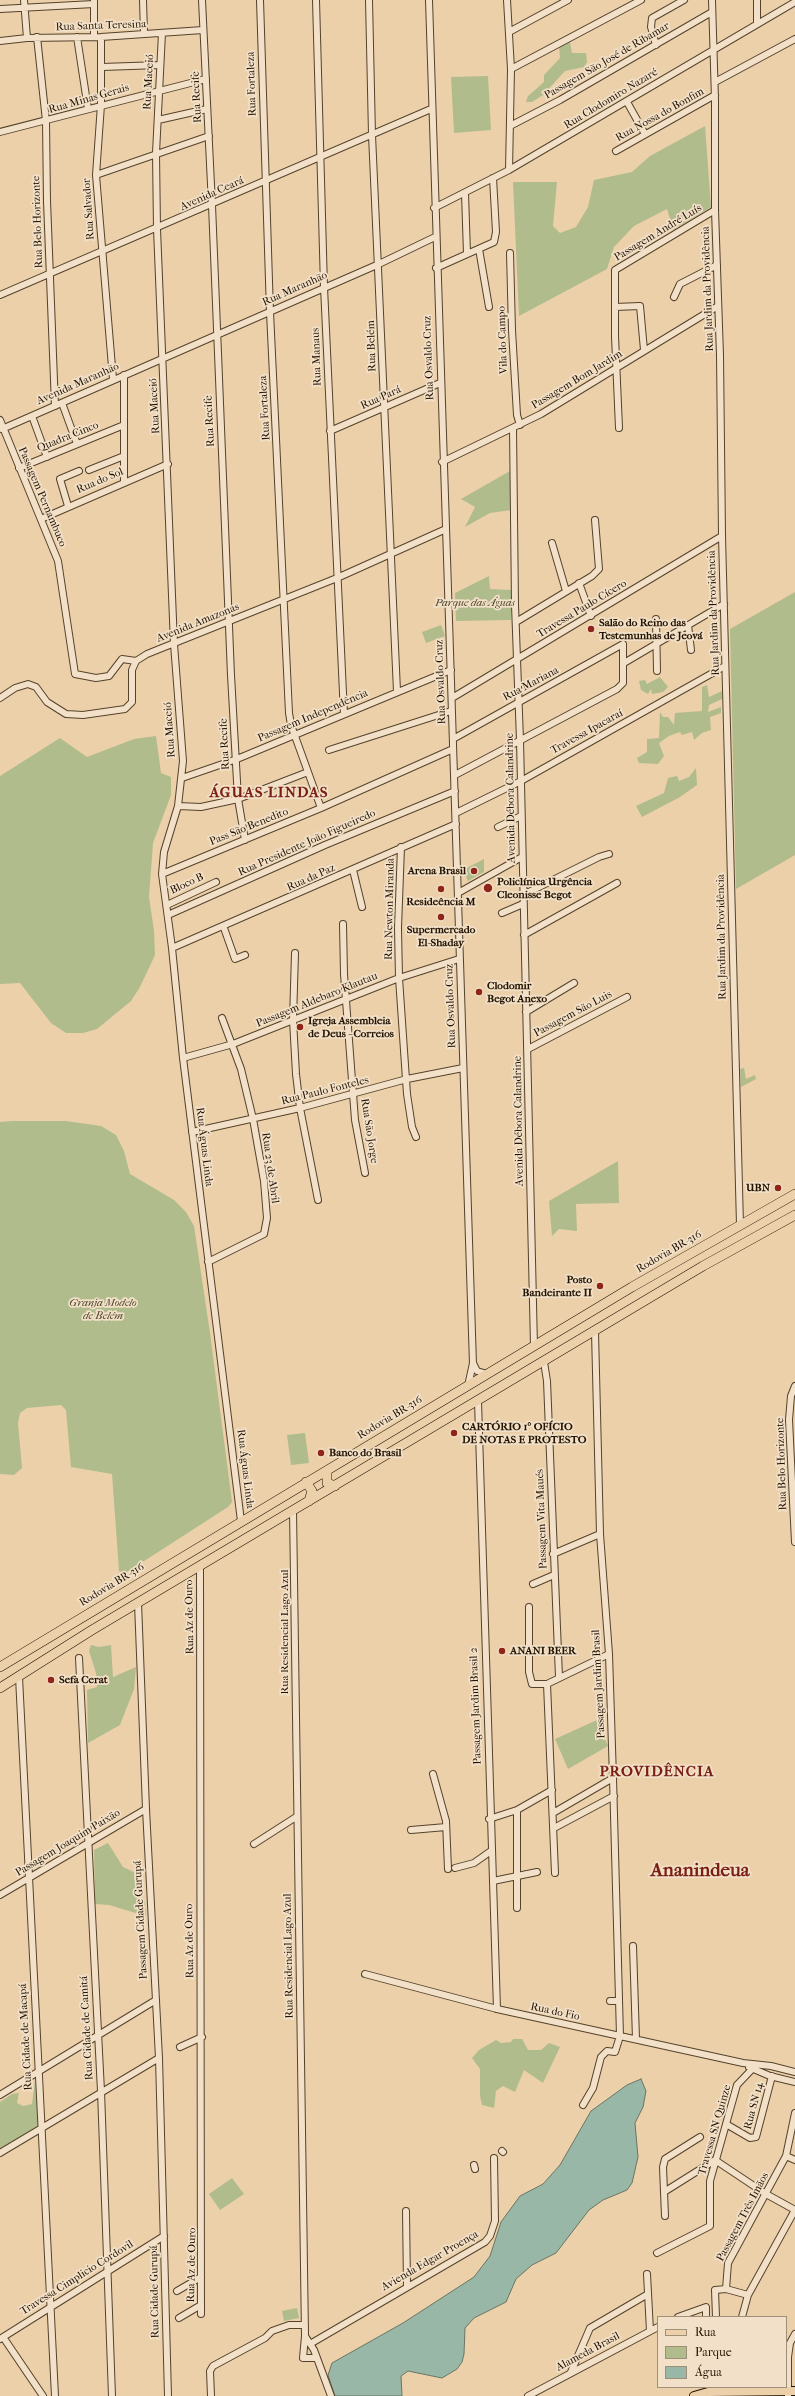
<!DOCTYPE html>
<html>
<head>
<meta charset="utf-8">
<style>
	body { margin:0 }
	#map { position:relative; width:795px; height:2396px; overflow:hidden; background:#ebd0aa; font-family:"IM FELL French Canon",serif }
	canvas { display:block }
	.legend { position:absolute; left:657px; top:2316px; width:130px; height:72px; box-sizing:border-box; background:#f2e0c8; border:1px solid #9f8e78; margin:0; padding:5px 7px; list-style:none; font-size:12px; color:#231301 }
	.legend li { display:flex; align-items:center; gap:8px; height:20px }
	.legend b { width:20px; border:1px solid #9f8e78 }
</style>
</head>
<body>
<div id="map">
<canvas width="795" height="2396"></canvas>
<ul class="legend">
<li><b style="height:5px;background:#ebd0aa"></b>Rua</li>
<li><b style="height:11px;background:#b1bc8d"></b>Parque</li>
<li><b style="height:11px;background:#98b7a6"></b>Água</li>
</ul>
</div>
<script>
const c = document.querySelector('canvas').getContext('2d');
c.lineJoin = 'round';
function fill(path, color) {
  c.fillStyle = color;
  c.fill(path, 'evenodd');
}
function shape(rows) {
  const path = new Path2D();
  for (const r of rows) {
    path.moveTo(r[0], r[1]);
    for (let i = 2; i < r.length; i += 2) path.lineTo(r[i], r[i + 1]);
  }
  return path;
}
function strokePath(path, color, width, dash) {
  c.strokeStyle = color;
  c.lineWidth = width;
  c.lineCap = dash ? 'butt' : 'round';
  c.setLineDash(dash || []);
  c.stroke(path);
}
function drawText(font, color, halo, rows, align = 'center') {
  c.font = font + ' "IM FELL French Canon",serif';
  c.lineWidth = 3.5;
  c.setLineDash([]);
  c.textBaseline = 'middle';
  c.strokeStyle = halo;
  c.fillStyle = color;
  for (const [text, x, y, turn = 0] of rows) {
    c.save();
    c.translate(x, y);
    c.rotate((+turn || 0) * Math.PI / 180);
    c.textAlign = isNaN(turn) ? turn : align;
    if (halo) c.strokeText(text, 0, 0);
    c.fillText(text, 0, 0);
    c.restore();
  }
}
fill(shape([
	[570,42,572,53,586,53,587,62,584,67,565,71,543,95,532,102,526,102,528,96,544,82,544,75,560,58,559,47],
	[488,76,491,130,454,133,451,77],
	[705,126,711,207,673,230,667,209,634,226,614,247,607,269,519,316,513,182,557,182,553,226,560,233,576,227,588,207,594,180,632,172,650,156],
	[510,471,511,510,490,513,465,527,475,507,461,499],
	[489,576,490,589,511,590,511,620,456,621,455,593],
	[795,592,795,855,736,889,730,629],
	[441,625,445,636,426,643,422,632],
	[660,677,668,687,663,692,652,694,651,689,648,694,641,690,639,681,645,680,647,684],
	[707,685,709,697,722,691,722,699,709,705,708,712,721,707,721,713,710,717,711,730,702,733,694,740,692,732,682,735,680,732,669,736,659,743,664,756,658,764,639,763,637,758,647,752,647,739,659,738,660,712,663,717,668,717,674,725,675,713,702,711,702,687],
	[156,736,161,773,171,777,171,795,153,843,149,897,154,931,155,955,140,987,131,1001,97,1029,83,1033,66,1033,51,1023,20,983,0,984,0,776,60,738,87,757,134,739],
	[696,768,697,785,680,797,642,817,636,806,664,793,668,778,677,776,679,781,689,777],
	[484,859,484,872,468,881,463,870],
	[744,1068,746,1079,755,1075,756,1079,741,1087,740,1069],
	[13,1121,66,1121,101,1126,116,1135,124,1151,130,1174,174,1200,186,1212,194,1226,210,1333,232,1502,228,1507,124,1574,119,1571,112,1474,71,1467,66,1410,61,1405,27,1408,20,1413,18,1423,22,1468,14,1475,0,1474,0,1122],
	[618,1161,619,1203,576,1204,577,1231,559,1229,552,1236,549,1201],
	[305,1433,309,1463,291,1465,287,1435],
	[91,1645,99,1647,111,1645,113,1677,136,1667,134,1689,120,1725,88,1743,87,1690,97,1687,96,1673,89,1651],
	[597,1720,608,1746,568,1769,555,1739],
	[108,1843,123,1867,134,1872,136,1895,145,1901,146,1916,109,1905,95,1904,94,1850],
	[513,2039,522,2039,528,2050,541,2050,549,2043,560,2047,543,2083,524,2070,515,2092,503,2086,496,2091,494,2108,482,2105,480,2096,480,2069,472,2058,479,2050,496,2040,501,2043,511,2042],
	[35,2080,39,2125,0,2151,0,2102,12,2094,19,2093,17,2103,23,2106,32,2104],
	[232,2178,244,2194,220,2210,209,2194],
	[297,2308,299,2318,284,2321,282,2311]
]), '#b1bc8d');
const water = shape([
	[641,2079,646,2091,643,2107,635,2123,638,2157,632,2183,627,2190,603,2200,589,2210,556,2253,532,2265,516,2279,506,2302,474,2318,465,2328,464,2354,462,2362,457,2369,442,2378,408,2371,401,2376,402,2396,335,2396,328,2375,332,2363,403,2323,474,2277,490,2256,501,2222,520,2196,543,2184,560,2165,591,2111,627,2085,641,2079]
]);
fill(water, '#98b7a6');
strokePath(water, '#697564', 1);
const minor = shape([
	[24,0,27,38],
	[94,0,94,37],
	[143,0,144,34],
	[202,0,212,205,231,675,238,799,245,840],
	[260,0,270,312,289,713,291,725,321,808],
	[316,0,324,287,344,714],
	[369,0,372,135,397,691],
	[429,0,473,1363,468,1386],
	[507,0,511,69,509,170],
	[712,0,715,100,715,210,720,355,722,536,740,1225],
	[757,0,757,23],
	[0,9,94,4],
	[509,32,568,0],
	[162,33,156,153,157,229,174,644,183,761,178,806,164,852,162,874,172,948,183,1058,241,1521],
	[37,37,46,121,47,201,55,406],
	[77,37,88,109],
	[101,37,101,105,96,175,113,379],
	[0,41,27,38,101,37,203,30],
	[656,45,651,27,652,18,684,0],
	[102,67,160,65],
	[511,69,641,0],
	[715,82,795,39],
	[627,102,645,134],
	[158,120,207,109],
	[510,126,560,100,712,12],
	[0,132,206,79],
	[616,151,715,95],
	[96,175,209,136],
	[465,193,467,254],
	[434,208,509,170,795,2],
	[479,249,489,307],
	[510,253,512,330,517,415,520,425],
	[436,268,494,242,496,232,493,178],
	[0,295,431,109],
	[674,297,680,284,717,265],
	[615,307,640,306,644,350],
	[62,403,77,444],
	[32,416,47,457],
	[0,420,58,561,75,674,96,678,109,676,122,659,136,661],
	[513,428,515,605,520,740,534,1346],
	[619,428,615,336,615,270,715,210],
	[2,429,379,264,435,237],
	[330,431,440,383],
	[442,462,541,414,718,306],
	[19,468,124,425],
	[89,470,124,456],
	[124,482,124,375],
	[68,506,60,479,79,471],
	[41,519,168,464],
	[552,543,566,591],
	[579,583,591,616],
	[656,619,657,671],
	[516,622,592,576,599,569,595,520],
	[688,625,691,650],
	[624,663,724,604],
	[0,698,15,688,28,684,36,687,47,702,66,714,83,715,125,709,132,702,132,670,136,661,147,654,337,578,446,529],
	[452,698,722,536],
	[453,739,623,644,623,683,617,689,455,775],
	[329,750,451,711],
	[182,778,237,759,451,670],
	[178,806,201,807,238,799,308,772],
	[456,813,521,781,725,666],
	[498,827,521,816],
	[401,847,398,928,399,978,407,1094,412,1127,416,1137],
	[353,870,362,907],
	[162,874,321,808,453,749],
	[458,893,522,857],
	[523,895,599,857,609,854],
	[167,905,216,882],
	[502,913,523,904],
	[168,915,325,845,455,791],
	[343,924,344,974,355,1120,365,1173],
	[224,928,235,959,245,955],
	[524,935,617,883],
	[172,948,456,824],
	[295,953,293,1020,296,1074,300,1108,318,1200],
	[526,1012,574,983],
	[528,1049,627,997],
	[183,1058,233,1044,399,978,459,959],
	[192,1132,300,1108,407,1079,463,1068],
	[208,1262,264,1234,267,1218,264,1181,253,1119,241,1069,222,1018],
	[544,1362,547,1381,559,1677],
	[473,1363,477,1371,487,1374],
	[795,1386,791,1396,789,1420,795,1542],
	[478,1401,497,2009],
	[293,1510,305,2336,314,2350,331,2396],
	[553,1554,600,1534],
	[200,1568,201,2314],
	[533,1584,554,1575],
	[138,1603,146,1809,159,2058,168,2396],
	[529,1607,529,1672,532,1684,547,1684,609,1654],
	[79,1658,101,2091,112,2396],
	[19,1677,55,2396],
	[547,1684,555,1873],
	[433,1774,446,1821,448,1869],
	[517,1810,517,1908],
	[553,1813,613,1778],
	[489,1819,517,1810,552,1790],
	[554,1828,614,1796],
	[411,1830,446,1827],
	[254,1844,296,1817],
	[455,1868,474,1863,491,1851],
	[493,1881,537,1872],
	[0,1895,146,1809],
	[633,1946,636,2039],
	[365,1974,497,2009,743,2063,771,2066,795,2072],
	[610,2001,619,2001],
	[180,2047,202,2037],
	[749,2067,770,2076,795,2082],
	[0,2095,156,2000],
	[583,2105,593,2088,601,2057,607,2051,615,2052,620,2036,613,1778,609,1654,600,1534,595,1332],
	[726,2124,750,2138,756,2137,772,2076],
	[502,2151,503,2152],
	[0,2153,159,2058],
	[786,2156,795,2160],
	[715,2160,766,2194,795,2210],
	[474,2165,475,2169],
	[664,2192,715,2160],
	[406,2211,407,2286],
	[665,2216,663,2167,665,2159,700,2137],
	[657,2253,710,2226,710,2181,737,2085,756,2065],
	[647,2274,650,2331],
	[726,2289,728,2263,786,2156,795,2113],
	[177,2291,201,2277],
	[678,2317,706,2307,706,2317],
	[716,2317,715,2290,726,2289,748,2295],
	[742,2317,748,2295,795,2210],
	[179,2318,201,2305],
	[305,2336,303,2358,317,2358],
	[3,2337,43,2396],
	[0,2339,164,2236],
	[310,2344,485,2242,490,2236,495,2221,494,2158],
	[571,2372,590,2328,648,2294],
	[211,2396,210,2371,213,2366,265,2338,272,2331,289,2325,305,2325],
	[528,2396,658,2327],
	[788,2396,788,2357,790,2343,795,2334]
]);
const major = shape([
	[694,2396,708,2392,795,2391]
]);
const highway = shape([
	[327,1471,327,1483,335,1486],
	[306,1482,312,1491,309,1501],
	[0,1667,632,1287,795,1194],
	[0,1688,92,1630,703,1266,795,1215]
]);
strokePath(minor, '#55422b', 8);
strokePath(major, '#231301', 10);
strokePath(highway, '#231301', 10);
strokePath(minor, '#f2e0c8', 6);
strokePath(major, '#ebd0aa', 8);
strokePath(highway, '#ebd0aa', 9);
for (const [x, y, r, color] of [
	[591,629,4,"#8f2418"],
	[474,871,4,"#8f2418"],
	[488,888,5,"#8f2418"],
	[441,889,4,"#8f2418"],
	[441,917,4,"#8f2418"],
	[479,992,4,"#8f2418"],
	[300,1027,4,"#8f2418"],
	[778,1188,4,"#8f2418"],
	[600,1286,4,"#8f2418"],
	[454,1433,4,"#8f2418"],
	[321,1453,4,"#8f2418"],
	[502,1651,4,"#8f2418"],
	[51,1680,4,"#8f2418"]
]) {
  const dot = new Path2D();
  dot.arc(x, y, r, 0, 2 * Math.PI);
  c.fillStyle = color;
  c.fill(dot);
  strokePath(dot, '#f2e0c8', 1.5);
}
drawText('11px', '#231301', '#f2e0c8', [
	["Rua Santa Teresina",101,26,-2],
	["Passagem São José de Ribamar",607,61,-30],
	["Rua Maceió",149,82,-87],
	["Rua Fortaleza",252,84,-92],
	["Rua Recife",197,97,-93],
	["Rua Minas Gerais",89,99,-16],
	["Rua Clodomiro Nazaré",611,99,-31],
	["Rua Nossa do Bonfim",660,115,-29],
	["Avenida Ceará",212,194,-24],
	["Rua Salvador",89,209,-94],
	["Rua Belo Horizonte",38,222,-92],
	["Passagem André Luís",658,233,-31],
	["Rua Maranhão",295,289,-24],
	["Rua Jardim da Providência",708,289,-92],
	["Vila do Campo",503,340,-92],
	["Rua Belém",372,346,-92],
	["Rua Manaus",317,357,-92],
	["Rua Osvaldo Cruz",429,358,-92],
	["Passagem Bom Jardim",577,380,-31],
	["Avenida Maranhão",78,384,-24],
	["Rua Pará",381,398,-24],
	["Rua Maceió",155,406,-93],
	["Rua Fortaleza",265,408,-93],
	["Rua Recife",210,421,-93],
	["Quadra Cinco",68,437,-22],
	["Rua do Sol",100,481,-23],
	["Passagem Pernambuco",42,497,67],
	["Travessa Paulo Cícero",582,609,-31],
	["Rua Jardim da Providência",714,613,-92],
	["Avenida Amazonas",198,623,-22],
	["Rua Osvaldo Cruz",441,682,-92],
	["Rua Mariana",531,684,-28],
	["Passagem Independência",313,716,-23],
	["Rua Maceió",170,730,-94],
	["Travessa Ipacaraí",587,732,-29],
	["Rua Recife",225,744,-93],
	["Avenida Débora Calandrine",511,798,-91],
	["Pass São Benedito",249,827,-22],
	["Rua Presidente João Figueiredo",307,843,-24],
	["Rua da Paz",311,878,-24],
	["Bloco B",187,884,-25],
	["Rua Newton Miranda",390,909,-89],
	["Rua Jardim da Providência",722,937,-91],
	["Passagem Aldebaro Klautau",317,1000,-22],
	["Rua Osvaldo Cruz",451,1006,-92],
	["Passagem São Luis",573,1014,-28],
	["Rua Paulo Fonteles",325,1091,-14],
	["Avenida Débora Calandrine",519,1121,-91],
	["Rua São Jorge",369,1131,81],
	["Rua Águas Linda",204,1147,83],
	["Rua 23 de Abril",270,1168,82],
	["Rodovia BR-316",669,1252,-30],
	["Rodovia BR-316",390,1418,-31],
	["Rua Belo Horizonte",782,1464,-92],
	["Rua Águas Linda",245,1469,83],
	["Passagem Vita Maués",542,1519,-92],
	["Rodovia BR-316",112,1585,-31],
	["Rua Az de Ouro",190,1617,-91],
	["Rua Residencial Lago Azul",285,1632,-90],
	["Passagem Jardim Brasil",599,1684,-93],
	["Passagem Jardim Brasil 2",476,1706,-92],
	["Passagem Joaquim Paixão",68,1843,-31],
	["Passagem Cidade Gurupá",141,1920,-93],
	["Rua Az de Ouro",190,1941,-91],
	["Rua Residencial Lago Azul",289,1956,-91],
	["Rua do Fio",555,2012,12],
	["Rua Cidade de Camitá",87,2028,-93],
	["Rua Cidade de Macapá",26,2037,-93],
	["Rua SN 14",754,2106,-75],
	["Travessa SN Quinze",715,2130,-74],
	["Passagem Três Imãos",743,2217,-62],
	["Avienda Edgar Proença",430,2261,-30],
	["Rua Az de Ouro",192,2265,-89],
	["Travessa Cimplicio Cordovil",77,2278,-32],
	["Rua Cidade Gurupá",155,2292,-91],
	["Alameda Brasil",588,2352,-28]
]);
drawText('italic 11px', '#4e462b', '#f2e0c8', [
	["Parque das Águas",475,603],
	["Granja Modelo",103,1303],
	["de Belém",103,1316]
]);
drawText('bold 11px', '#231301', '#f2e0c8', [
	["Salão do Reino das",599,623],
	["Testemunhas de Jeová",599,636],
	["Arena Brasil",466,871,"right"],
	["Policlínica Urgência",497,882],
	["Cleonisse Begot",497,895],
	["Resideência M",441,902,"center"],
	["Supermercado",441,930,"center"],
	["El-Shaday",441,943,"center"],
	["Clodomir",487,986],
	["Begot Anexo",487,999],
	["Igreja Assembleia",308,1021],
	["de Deus - Correios",308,1034],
	["UBN",770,1188,"right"],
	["Posto",592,1280,"right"],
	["Bandeirante II",592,1293,"right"],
	["CARTÓRIO 1º OFÍCIO",462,1427],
	["DE NOTAS E PROTESTO",462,1440],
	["Banco do Brasil",329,1453],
	["ANANI BEER",510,1651],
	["Sefa Cerat",59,1680]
], 'left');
c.letterSpacing = '1px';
drawText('bold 15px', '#7a1f14', '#f2e0c8', [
	["ÁGUAS LINDAS",269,793],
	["PROVIDÊNCIA",657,1772]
]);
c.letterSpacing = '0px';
drawText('bold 19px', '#7a1f14', '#f2e0c8', [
	["Ananindeua",700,1871]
]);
</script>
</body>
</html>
